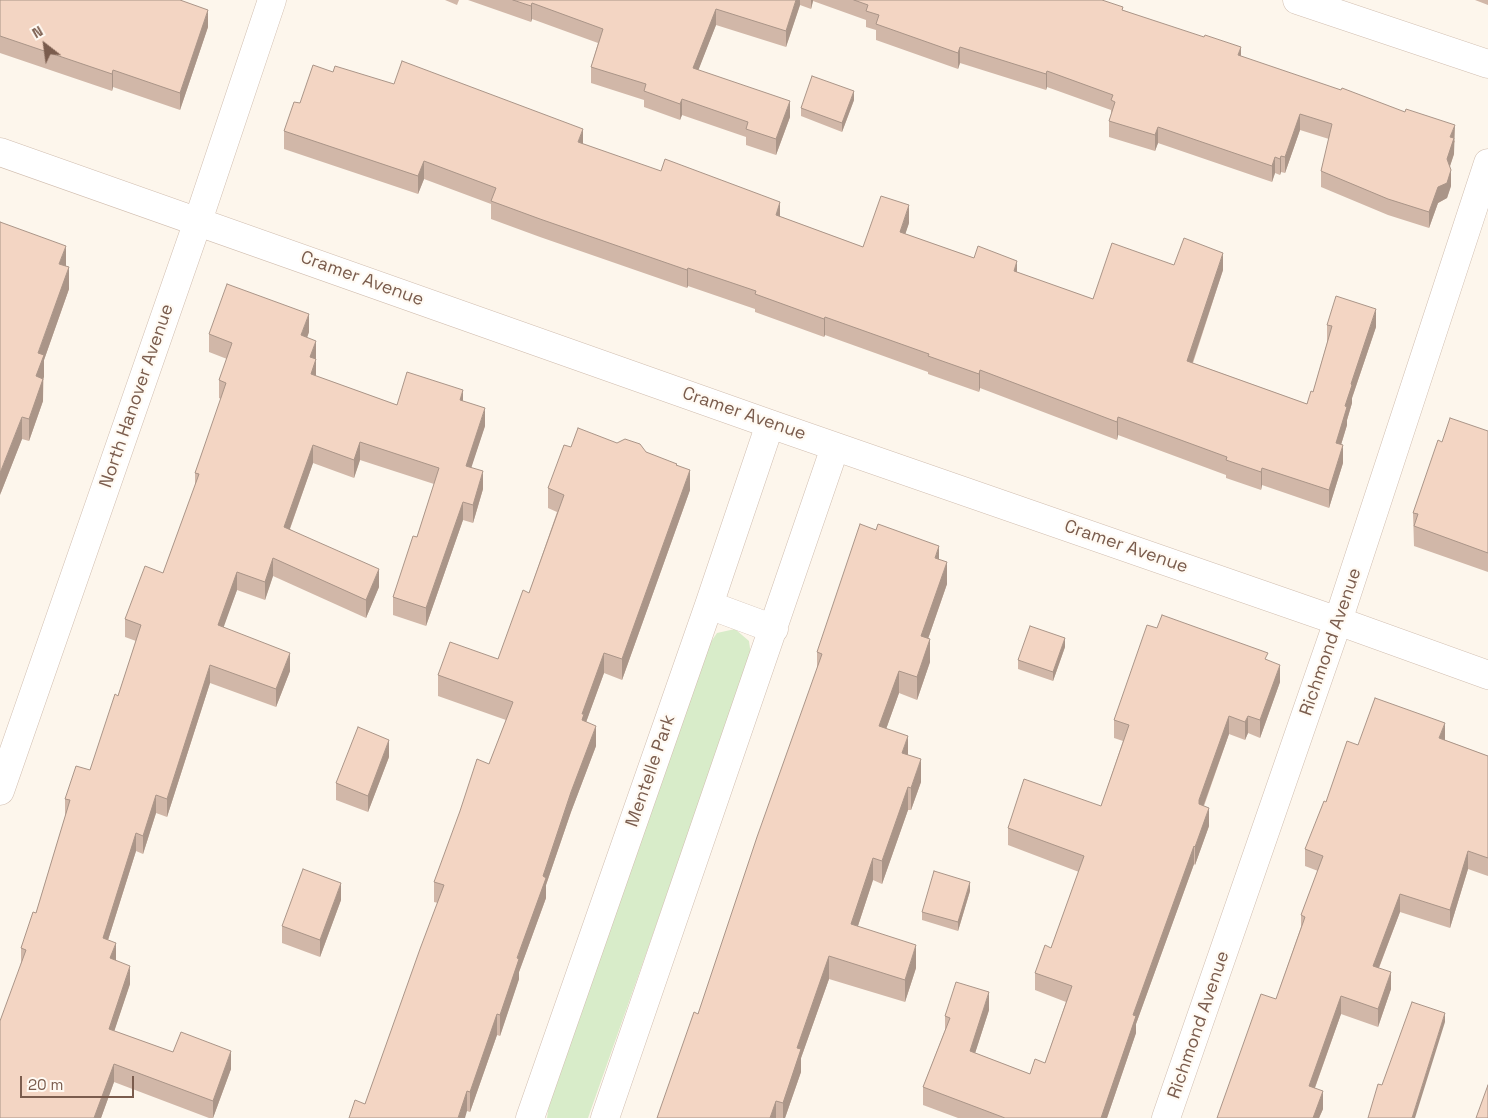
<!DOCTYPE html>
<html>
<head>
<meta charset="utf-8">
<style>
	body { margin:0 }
	#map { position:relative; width:1488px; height:1118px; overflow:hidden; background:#fdf6ec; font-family:"Space Grotesk",sans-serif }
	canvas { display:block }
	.north { position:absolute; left:20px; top:20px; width:50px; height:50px; -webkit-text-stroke:4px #fffaf3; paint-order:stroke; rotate:330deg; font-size:14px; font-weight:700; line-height:20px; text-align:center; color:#7a5c4d }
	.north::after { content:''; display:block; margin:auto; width:18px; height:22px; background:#7a5c4d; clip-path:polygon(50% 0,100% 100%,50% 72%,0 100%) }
	.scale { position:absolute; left:20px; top:1076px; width:114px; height:22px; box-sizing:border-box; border:2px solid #7a5c4d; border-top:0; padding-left:6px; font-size:15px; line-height:18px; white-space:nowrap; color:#7a5c4d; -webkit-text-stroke:4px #fffaf3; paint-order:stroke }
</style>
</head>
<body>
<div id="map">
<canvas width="1488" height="1118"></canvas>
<div class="north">N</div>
<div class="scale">20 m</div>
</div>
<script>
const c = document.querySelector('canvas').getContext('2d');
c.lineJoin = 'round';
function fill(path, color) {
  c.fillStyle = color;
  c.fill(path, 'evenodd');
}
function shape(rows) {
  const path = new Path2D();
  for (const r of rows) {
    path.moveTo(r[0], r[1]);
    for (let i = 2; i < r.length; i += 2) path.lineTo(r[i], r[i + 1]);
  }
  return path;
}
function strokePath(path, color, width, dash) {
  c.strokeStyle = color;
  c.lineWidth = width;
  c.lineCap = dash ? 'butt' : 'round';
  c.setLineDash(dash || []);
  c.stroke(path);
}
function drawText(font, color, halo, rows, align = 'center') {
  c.font = font + ' "Space Grotesk",sans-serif';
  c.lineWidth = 4.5;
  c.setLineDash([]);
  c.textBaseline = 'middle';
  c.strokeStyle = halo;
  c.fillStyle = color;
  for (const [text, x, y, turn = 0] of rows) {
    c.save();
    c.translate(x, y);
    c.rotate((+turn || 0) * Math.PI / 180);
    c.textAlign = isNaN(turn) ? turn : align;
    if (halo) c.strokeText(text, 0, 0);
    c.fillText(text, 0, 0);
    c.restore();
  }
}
fill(shape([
	[735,629,749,641,751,656,588,1118,547,1118,549,1104,706,649,717,633]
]), '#d8ecc9');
const minor = shape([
	[1297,0,1488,64],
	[0,152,770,424,1338,621,1488,675],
	[709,605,774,629],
	[0,791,198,221,272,0],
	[530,1118,709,605,770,424],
	[605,1118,835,447],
	[1166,1118,1338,621,1488,163]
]);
strokePath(minor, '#d1beb0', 29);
strokePath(minor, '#fff', 28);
fill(shape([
	[0,0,181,0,181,1,208,27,180,110,113,87,112,91,0,53],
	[445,0,459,0,457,5],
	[468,0,1102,0,1123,10,1241,56,1455,141,1454,143,1454,154,1450,166,1451,186,1447,198,1438,203,1429,228,1388,215,1321,187,1321,171,1329,139,1300,130,1285,173,1281,172,1280,175,1275,173,1272,182,1158,143,1155,151,1109,137,1109,121,1111,114,1111,110,1047,87,1046,90,960,63,958,69,876,40,876,30,866,27,866,20,813,1,811,9,800,5,786,47,716,25,698,70,790,117,776,155,746,145,746,137,682,115,680,120,644,107,644,100,591,83,591,67,598,43,532,19,531,22],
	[1475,0,1488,0,1488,5],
	[333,72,583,144,863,247,909,223,905,234,974,258,1093,299,1174,265,1223,270,1193,363,1307,404,1313,392,1327,343,1327,325,1376,327,1352,398,1352,403,1347,420,1347,425,1341,445,1343,463,1329,508,1262,485,1261,490,1226,478,1226,475,1118,435,1117,440,980,388,979,392,928,374,928,372,825,335,824,337,755,312,755,309,688,286,687,288,540,237,491,219,491,204,424,179,418,194,284,149,284,131,300,103],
	[854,100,842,132,801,116,801,108],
	[66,266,69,289,44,360,43,401,29,441,22,439,0,495],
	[309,332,307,338,315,359,316,376,397,405,463,401,485,426,471,467,483,489,473,523,463,520,426,626,393,615,393,597,417,537,434,484,360,460,354,478,313,463,290,529,379,587,366,618,273,576,265,600,237,590,223,627,290,671,276,707,210,683,167,817,156,813,143,854,136,851,108,940,116,960,130,984,114,1031,173,1052,231,1069,213,1118,209,1118,114,1082,101,1118,0,1118,21,962,21,948,36,913,65,817,65,799,90,770,118,696,136,641,125,637,125,619,163,573,195,487,195,473,221,399,219,398,219,380,227,359,209,352,209,334],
	[1488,431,1488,572,1414,546,1413,513,1442,442],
	[617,443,646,452,677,466,690,490,622,680,604,673,586,722,596,746,571,812,546,885,546,898,519,972,519,979,500,1036,497,1035,470,1112,467,1111,365,1104,438,903,434,902,434,882,489,764,506,720,438,696,438,675,498,659,529,593,557,512,548,508,548,488,571,447],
	[939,560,947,584,928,639,930,662,917,700,899,693,886,729,908,755,921,782,911,810,908,810,882,884,873,880,858,926,916,968,905,1002,829,979,801,1058,801,1072,785,1118,657,1118,698,1014,817,670,817,652],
	[1157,628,1268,660,1280,682,1260,738,1248,733,1245,740,1229,734,1204,806,1209,826,1195,865,1194,864,1136,1024,1136,1033,1107,1118,958,1118,923,1105,923,1087,945,1030,945,1016,989,1010,975,1053,1030,1074,1045,1063,1066,1002,1035,990,1035,973,1051,948,1079,872,1008,845,1008,828,1101,806,1123,741,1114,738,1114,720],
	[1065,647,1053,681,1018,669,1018,660],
	[1445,740,1488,756,1488,876,1468,869,1450,928,1400,912,1379,968,1391,989,1378,1027,1341,1014,1315,1088,1323,1109,1319,1118,1217,1118,1276,999,1301,927,1301,915,1318,871,1305,866,1305,849,1326,802,1358,745],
	[389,757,368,812,336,800,336,783],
	[970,891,958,931,922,920,922,912],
	[341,900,320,957,282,943,282,926]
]), '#d1b7a8');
fill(shape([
	[796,0,800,0,800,5,786,47,786,31],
	[811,0,813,0,813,1,811,9],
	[532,3,532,19,531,22,531,6],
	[716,9,716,25,693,84,693,68],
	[208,10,208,27,180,110,180,93],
	[960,47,960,63,958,69,958,53],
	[1241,47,1241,63,1238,55],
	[113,70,113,87,112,91,112,74],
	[1047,71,1047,87,1046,90,1046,74],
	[854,91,854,100,842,132,842,123],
	[682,99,682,115,680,120,680,104],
	[790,101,790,117,776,155,776,139],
	[1300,114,1300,130,1285,173,1285,157],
	[1455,125,1454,154,1447,175,1447,159,1450,137],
	[1158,127,1158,143,1155,151,1155,135],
	[583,129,583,147,578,142],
	[1281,156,1281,172,1280,175,1280,159],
	[1275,157,1275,173,1272,182,1272,166],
	[424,161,424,179,418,194,418,176],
	[1451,170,1451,186,1447,198,1438,203,1429,228,1429,212,1438,187],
	[780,202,780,220,776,215],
	[909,205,909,223,900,250,900,232],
	[66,246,66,268,59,264],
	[1223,253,1223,270,1187,379,1187,361],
	[1017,261,1017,278,1014,271],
	[69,267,69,289,44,360,44,377,36,398,36,376,38,353],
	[688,268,688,286,687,288,687,270],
	[1376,309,1376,327,1352,398,1352,403,1347,420,1347,425,1336,461,1336,443,1351,384],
	[309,314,309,332,301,353,301,335],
	[825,317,825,335,824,337,824,319],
	[316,341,316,359,310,375,310,357],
	[316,359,316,377,311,374],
	[980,370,980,388,979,392,979,374],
	[43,379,43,401,29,441,29,419],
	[463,390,463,408,460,400],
	[485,408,485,426,466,484,466,466],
	[22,417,22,439,0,495,0,473],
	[1118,417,1118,435,1117,440,1117,422],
	[360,442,360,460,354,478,354,460],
	[313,445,313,463,284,545,284,527],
	[1343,445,1343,463,1329,508,1329,490],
	[1262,468,1262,485,1261,490,1261,472],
	[690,470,690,490,622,680,622,659],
	[483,471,483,489,473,523,473,505],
	[463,502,463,520,426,626,426,608],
	[939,546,939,569,935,558],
	[273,558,273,576,265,600,265,582],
	[947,562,947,584,921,659,921,636],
	[379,569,379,587,366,618,366,600],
	[237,572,237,590,218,643,218,625],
	[1065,638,1065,647,1053,681,1053,672],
	[930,639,930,662,917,700,917,677],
	[290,653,290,671,276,707,276,689],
	[604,653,604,673,584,728,582,720,582,714],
	[210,665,210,683,167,817,167,799],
	[1280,665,1280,682,1260,738,1260,720],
	[899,671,899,693,879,749,879,726],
	[1229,716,1229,734,1199,818,1199,800],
	[1248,716,1248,733,1245,740,1245,722],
	[1445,723,1445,741,1439,738],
	[596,726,596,746,571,812,546,885,546,898,519,972,519,979,500,1036,500,1015,543,876,571,792],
	[908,736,908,758,902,753],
	[389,740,389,757,368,812,368,796],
	[921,759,921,782,911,810,911,788],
	[908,787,908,810,882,884,882,861],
	[156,795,156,813,143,854,143,836],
	[1209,808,1209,826,1195,865,1195,847],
	[136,833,136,851,103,956,103,938],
	[1194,846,1194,864,1136,1024,1136,1033,1107,1118,1101,1118,1133,1015],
	[1468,851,1468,869,1450,928,1450,910],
	[873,858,873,880,851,947,851,924],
	[970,882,970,891,958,931,958,922],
	[341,883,341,900,320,957,320,940],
	[1400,894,1400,912,1373,983,1373,966],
	[116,943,116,961,110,958],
	[916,945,916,968,905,1002,905,980],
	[829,956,829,979,801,1058,801,1072,785,1118,783,1118,783,1103,797,1048],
	[130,966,130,984,109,1047,109,1029],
	[1391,972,1391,989,1378,1027,1378,1009],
	[989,992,989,1010,970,1069,970,1051],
	[1341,996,1341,1014,1309,1104,1309,1086],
	[1445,1013,1445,1022,1415,1118,1412,1118],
	[497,1014,497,1035,470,1112,470,1092],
	[231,1051,231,1069,213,1118,213,1101],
	[114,1064,114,1082,101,1118,94,1118],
	[467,1091,467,1111,465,1118,458,1118],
	[1323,1091,1323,1109,1319,1118,1313,1118],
	[776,1101,776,1118,770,1118]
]), '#aa9588');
const building = shape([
	[0,0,180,0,208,10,180,93,113,70,112,74,0,36,0,0],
	[513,0,796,0,786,31,716,9,693,68,790,101,776,139,746,129,748,122,682,99,680,104,644,91,646,84,591,67,603,29,532,3,531,6,513,0],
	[854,0,1102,0,1123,7,1122,10,1204,37,1205,35,1241,47,1238,55,1341,90,1342,88,1405,112,1406,109,1455,125,1450,137,1454,138,1447,159,1451,170,1447,183,1438,187,1429,212,1388,199,1321,171,1332,124,1300,114,1285,157,1281,156,1280,159,1275,157,1272,166,1158,127,1155,135,1109,121,1115,102,1111,100,1113,95,1047,71,1046,74,960,47,958,53,876,24,879,15,866,11,868,5,854,0],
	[402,61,583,129,578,142,661,171,665,159,780,202,776,215,863,247,881,196,909,205,900,232,974,258,978,246,1017,261,1014,271,1093,299,1112,243,1174,265,1184,238,1223,253,1187,361,1307,404,1311,391,1313,392,1332,326,1327,325,1336,296,1376,309,1351,384,1352,385,1345,406,1347,407,1336,443,1343,445,1329,490,1262,468,1261,472,1226,460,1227,457,1118,417,1117,422,980,370,979,374,928,356,929,354,825,317,824,319,755,294,756,291,688,268,687,270,540,219,491,201,496,188,424,161,418,176,284,131,294,102,300,103,313,65,333,72,335,66,394,84,402,61],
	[812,76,854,91,842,123,801,108,812,76],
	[0,222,66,246,59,264,69,267,38,353,44,355,36,376,43,379,29,419,22,417,0,473,0,222],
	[227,284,309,314,301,335,316,341,310,357,316,359,311,374,397,405,407,372,463,390,460,400,485,408,466,466,483,471,473,505,463,502,426,608,393,597,413,536,417,537,439,468,360,442,354,460,313,445,284,527,379,569,366,600,273,558,265,582,237,572,218,625,290,653,276,689,210,665,167,799,156,795,143,836,136,833,103,938,116,943,110,958,130,966,109,1029,173,1052,181,1032,231,1051,213,1101,114,1064,94,1118,0,1118,0,1021,26,950,21,948,33,912,36,913,70,800,65,799,76,766,90,770,115,694,118,696,141,625,125,619,145,566,163,573,199,474,195,473,226,383,219,380,232,343,209,334,227,284],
	[1450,418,1488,431,1488,553,1414,526,1418,514,1413,513,1438,440,1442,442,1450,418],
	[578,428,617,443,625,439,640,444,646,452,677,464,676,465,690,470,622,659,604,653,582,714,584,714,582,720,596,726,571,792,543,876,546,878,517,958,519,959,500,1015,497,1014,470,1092,467,1091,458,1118,349,1118,355,1100,365,1104,420,949,444,885,434,882,460,811,477,759,489,764,513,702,438,675,450,642,498,659,523,590,529,593,564,495,548,488,564,445,571,447,578,428],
	[860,524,876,530,878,524,939,546,935,558,947,562,921,636,930,639,917,677,899,671,879,726,908,736,902,753,921,759,911,788,908,787,882,861,873,858,851,924,916,945,905,980,829,956,797,1048,801,1049,783,1103,776,1101,770,1118,657,1118,694,1012,698,1014,757,837,822,654,817,652,860,524],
	[1162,615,1268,653,1265,659,1280,665,1260,720,1248,716,1245,722,1229,716,1199,800,1199,804,1209,808,1195,847,1194,846,1133,1015,1136,1016,1101,1118,1005,1118,923,1087,950,1018,945,1016,956,982,989,992,970,1051,1030,1074,1035,1059,1045,1063,1072,986,1035,973,1045,945,1051,948,1084,856,1008,828,1024,779,1101,806,1129,725,1114,720,1147,625,1157,628,1162,615],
	[1030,626,1065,638,1053,672,1018,660,1030,626],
	[1375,698,1445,723,1439,738,1488,756,1488,858,1468,851,1450,910,1400,894,1373,966,1391,972,1378,1009,1341,996,1309,1086,1323,1091,1313,1118,1217,1118,1261,994,1276,999,1305,917,1301,915,1323,856,1305,849,1324,801,1326,802,1347,741,1358,745,1375,698],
	[358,727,389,740,368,796,336,783,358,727],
	[303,869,341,883,320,940,282,926,303,869],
	[934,871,970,882,958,922,922,912,934,871],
	[1412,1002,1445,1013,1412,1118,1368,1118,1378,1084,1382,1085,1412,1002],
	[1488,1085,1488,1118,1476,1118,1488,1085]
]);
fill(building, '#f3d5c3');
strokePath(building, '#aa9588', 1);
drawText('18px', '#7a5c4d', '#fffaf3', [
	["Cramer Avenue",362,279,20],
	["North Hanover Avenue",137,396,-71],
	["Cramer Avenue",744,414,19],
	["Cramer Avenue",1126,547,19],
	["Richmond Avenue",1331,642,-71],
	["Mentelle Park",651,771,-71],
	["Richmond Avenue",1199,1025,-71]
]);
</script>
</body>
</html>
